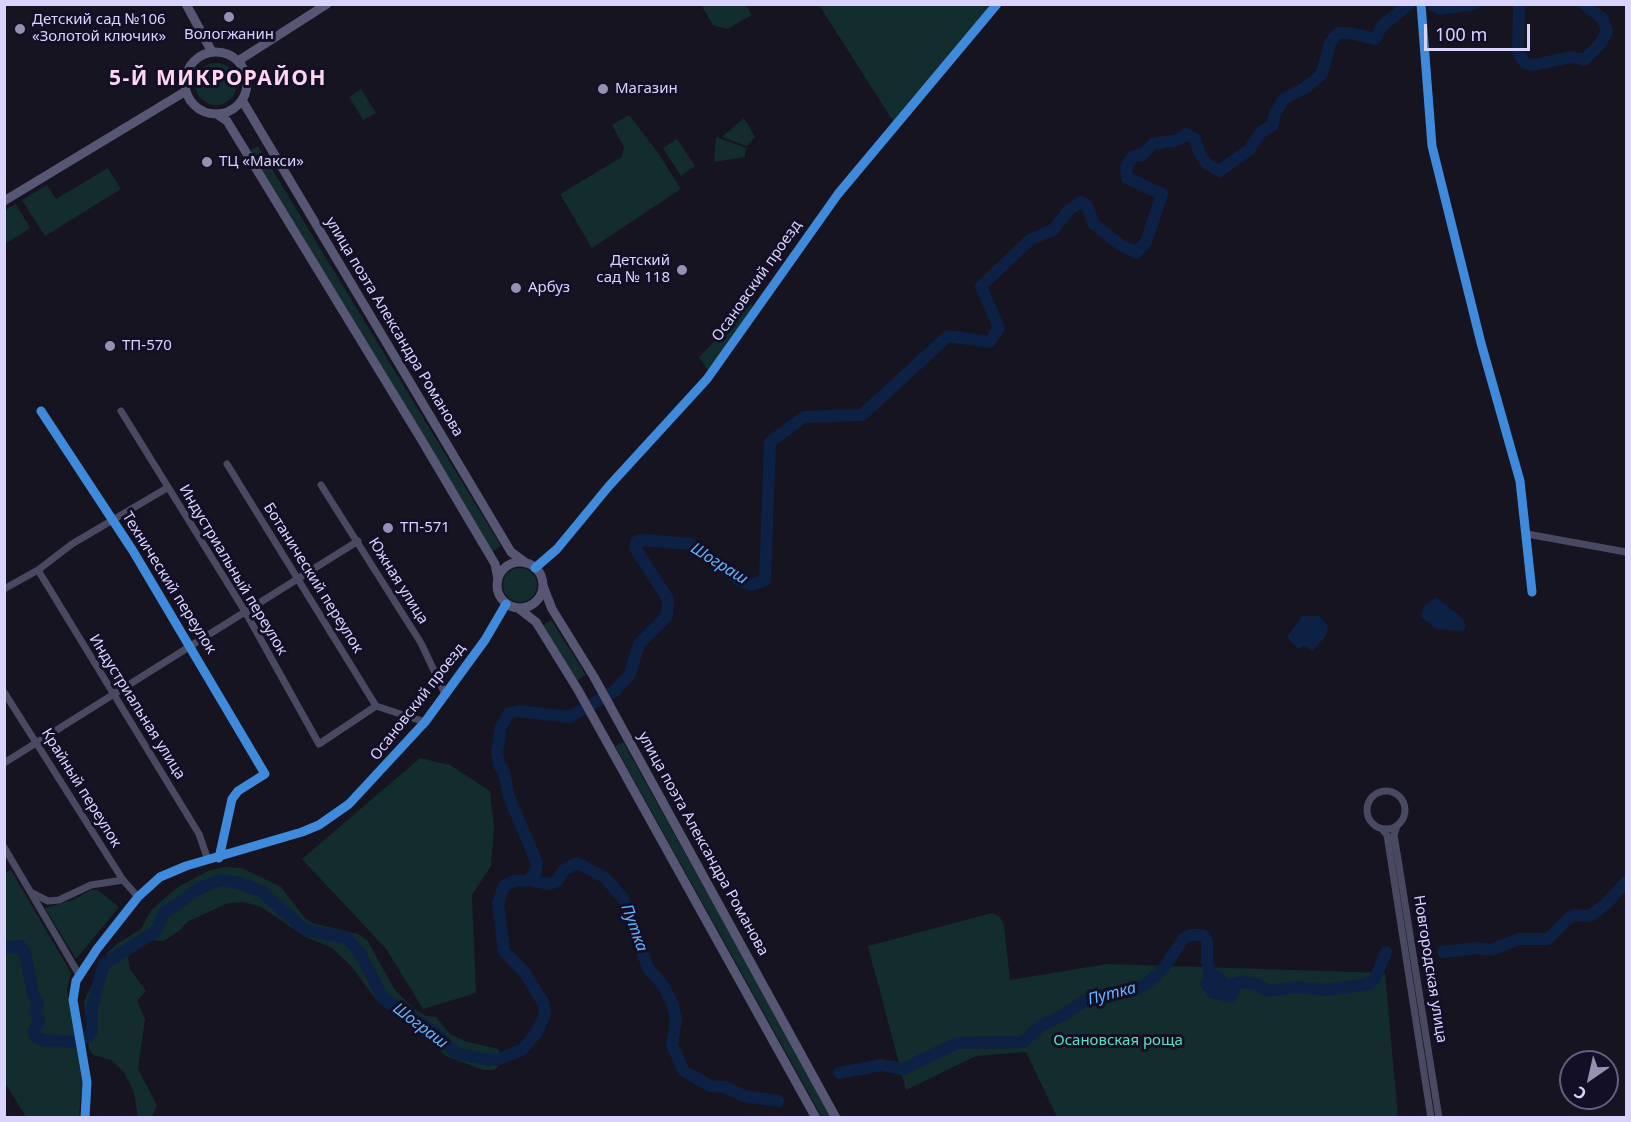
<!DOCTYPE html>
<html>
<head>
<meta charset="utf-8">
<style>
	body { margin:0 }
	#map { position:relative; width:1631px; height:1122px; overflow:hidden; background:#161421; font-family:"Noto Sans",sans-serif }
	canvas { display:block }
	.frame { position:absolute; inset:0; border:6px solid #d9d4ff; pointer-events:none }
	.north { position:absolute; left:1559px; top:1050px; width:60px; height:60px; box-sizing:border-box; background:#130f26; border:2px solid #625e7d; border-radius:50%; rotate:214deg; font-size:16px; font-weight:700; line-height:24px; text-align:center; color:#d9d4ff }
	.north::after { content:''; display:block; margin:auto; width:21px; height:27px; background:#9591b1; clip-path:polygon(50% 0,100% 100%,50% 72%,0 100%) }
	.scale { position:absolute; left:1424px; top:24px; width:106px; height:27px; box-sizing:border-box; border:3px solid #d9d4ff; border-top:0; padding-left:8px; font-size:18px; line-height:21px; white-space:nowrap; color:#d9d4ff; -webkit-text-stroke:4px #130f26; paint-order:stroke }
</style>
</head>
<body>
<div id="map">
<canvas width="1631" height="1122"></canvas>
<div class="frame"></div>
<div class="north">С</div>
<div class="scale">100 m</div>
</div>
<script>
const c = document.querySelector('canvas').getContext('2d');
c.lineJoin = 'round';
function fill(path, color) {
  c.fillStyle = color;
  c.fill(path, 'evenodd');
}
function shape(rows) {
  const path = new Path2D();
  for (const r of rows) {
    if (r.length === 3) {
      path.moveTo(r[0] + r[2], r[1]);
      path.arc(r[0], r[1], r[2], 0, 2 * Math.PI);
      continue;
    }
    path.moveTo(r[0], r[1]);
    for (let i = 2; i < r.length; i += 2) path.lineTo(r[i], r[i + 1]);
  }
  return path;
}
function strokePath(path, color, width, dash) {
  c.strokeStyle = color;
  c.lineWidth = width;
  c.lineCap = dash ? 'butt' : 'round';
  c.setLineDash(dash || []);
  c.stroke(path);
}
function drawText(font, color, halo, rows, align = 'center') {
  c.font = font + ' "Noto Sans",sans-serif';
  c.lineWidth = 6;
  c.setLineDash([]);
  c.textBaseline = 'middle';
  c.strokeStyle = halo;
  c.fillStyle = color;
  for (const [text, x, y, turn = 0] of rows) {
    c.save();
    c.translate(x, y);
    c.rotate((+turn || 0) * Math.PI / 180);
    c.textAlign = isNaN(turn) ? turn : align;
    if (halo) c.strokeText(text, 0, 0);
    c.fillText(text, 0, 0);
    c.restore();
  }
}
fill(shape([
	[701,5,746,5,752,15,727,29,713,25],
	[819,5,991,5,893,121],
	[216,84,21],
	[361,89,376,113,363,120,349,97],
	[629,115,656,150,681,189,592,248,560,194,622,157,624,147,612,125],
	[744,118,755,137,747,146,722,137],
	[716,137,746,148,745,157,714,162],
	[677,139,695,166,681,176,663,148],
	[258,146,501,546,492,552,249,151],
	[108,168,121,189,45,236,22,200,47,185,56,199],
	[16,204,30,228,5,244,5,210],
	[751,304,754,309,708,371,699,357],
	[520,585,17],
	[551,620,586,675,577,680,543,625],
	[623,742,832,1117,822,1117,615,746],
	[420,758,450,765,490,791,494,825,491,866,472,895,476,993,423,1009,387,950,302,859],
	[224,867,242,868,281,887,304,917,312,923,358,934,367,940,395,990,414,1009,426,1016,436,1017,450,1034,465,1041,498,1049,501,1055,498,1067,494,1070,483,1070,446,1056,377,1001,351,966,332,948,304,936,261,907,244,902,228,903,187,922,180,930,164,941,148,940,128,957,130,969,146,991,137,1001,145,1019,138,1069,157,1105,152,1117,138,1117,134,1092,124,1072,111,1060,93,1055,89,1049,84,1001,108,952,118,943,141,929,151,910,178,887,208,871],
	[11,870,71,973,67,989,82,1082,79,1117,26,1117,5,1083,4,874],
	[91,890,98,890,119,907,76,959,45,908,73,900],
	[992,913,1000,917,1004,926,1010,980,1107,964,1385,973,1398,1117,1057,1117,1026,1052,976,1056,906,1090,868,946]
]), '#132c2d');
fill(shape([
	[1436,597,1463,619,1466,626,1463,631,1437,629,1421,617,1423,607],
	[1302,616,1319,616,1328,626,1326,636,1312,651,1304,646,1298,649,1287,637],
	[1213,968,1220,971,1240,991,1236,1000,1230,1003,1208,997,1200,984,1207,972]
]), '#0d2144');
strokePath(shape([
	[1432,4,1440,9,1474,4],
	[1519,4,1518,52,1525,63,1533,65,1571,57,1584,60,1600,44,1607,32,1603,19,1584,4],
	[529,880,548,884,556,882,564,870,577,863,604,877,623,898,648,968,663,985,673,1005,676,1020,672,1045,684,1071,710,1086,725,1087,744,1096,778,1101],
	[4,948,20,946,25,953,33,994,38,1003,35,1010,39,1021,34,1031,35,1036,43,1040,73,1042,89,1036,92,1031,92,1007,104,964,155,932,164,913,202,887,222,880,242,884,261,891,305,930,347,938,361,955,383,998,434,1032,456,1053,489,1060,499,1059,522,1050,537,1032,545,1014,544,1004,525,973,504,951,498,904,504,886,514,881,529,880,536,871,537,863,509,797,504,772,499,765,497,752,501,727,509,713,518,711,569,717,615,691,630,674,639,644,667,616,668,599,635,548,636,542,642,540,691,544,740,581,752,585,765,580,770,442,804,417,862,415,948,336,990,342,999,328,981,286,1031,239,1053,230,1070,209,1081,202,1087,206,1094,224,1119,244,1136,253,1146,242,1162,194,1127,178,1126,168,1133,156,1142,155,1153,144,1178,140,1186,134,1195,139,1199,152,1206,163,1219,171,1249,150,1261,132,1273,125,1275,113,1284,99,1305,88,1322,74,1330,43,1338,33,1349,33,1375,39,1382,26,1409,4],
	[1443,952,1477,948,1492,950,1518,939,1548,939,1569,918,1575,915,1590,916,1606,904,1626,882],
	[839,1073,881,1065,903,1069,957,1043,1023,1042,1042,1025,1062,1016,1087,999,1110,993,1132,991,1146,984,1163,969,1183,939,1190,935,1203,935,1207,941,1207,962,1210,969,1208,983,1213,988,1241,982,1256,984,1268,991,1297,987,1326,990,1369,984,1375,978,1386,952]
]), '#0d2144', 12);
strokePath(shape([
	[1421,4,1432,146,1481,343,1520,481,1532,592],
	[41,411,133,551,265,774,238,791,232,799,219,858],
	[121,411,246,613,319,744,376,706,425,722],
	[227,464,376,706],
	[321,485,421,643,445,694],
	[1527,534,1626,552],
	[535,568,557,549,609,486,707,379,838,194,997,4],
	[38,570,199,834,208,860],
	[4,589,38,570,72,544,167,488],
	[4,692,123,880,138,897],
	[4,763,358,541],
	[1386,810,19],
	[1397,826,1394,835,1398,859,1439,1118],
	[1382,829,1387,835,1431,1118],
	[4,847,78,973],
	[32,893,48,901,59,900,91,885,123,880],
	[85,1118,87,1082,73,1000,76,981,97,949,138,897,160,877,186,866,302,832,319,825,349,804,425,722,485,640,506,604]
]), '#4a4962', 7);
strokePath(shape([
	[186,4,212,52],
	[216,83,31],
	[238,61,327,4],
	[242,100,511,552,526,563],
	[217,114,227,121,421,439,495,564,498,579],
	[4,201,186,91],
	[520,585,23],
	[543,586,552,609,594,677,836,1118],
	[518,608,536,622,578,690,816,1118]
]), '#575674', 9);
strokePath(shape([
	[1421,4,1432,146,1481,343,1520,481,1532,592],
	[41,411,133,551,265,774,238,791,232,799,219,858],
	[535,568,557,549,609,486,707,379,838,194,997,4],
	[85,1118,87,1082,73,1000,76,981,97,949,138,897,160,877,186,866,302,832,319,825,349,804,425,722,485,640,506,604]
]), '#408adc', 9);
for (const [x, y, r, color] of [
	[229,17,6,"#9591b1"],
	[20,29,6,"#9591b1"],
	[603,89,6,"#9591b1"],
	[207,162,6,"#9591b1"],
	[682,270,6,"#9591b1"],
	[516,288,6,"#9591b1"],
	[110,346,6,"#9591b1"],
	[388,528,6,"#9591b1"]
]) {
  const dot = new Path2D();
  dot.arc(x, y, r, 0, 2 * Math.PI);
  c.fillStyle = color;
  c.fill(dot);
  strokePath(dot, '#130f26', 2);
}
drawText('15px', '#d9d4ff', '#130f26', [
	["Детский сад №106",32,20],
	["«Золотой ключик»",32,37],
	["Вологжанин",229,35,"center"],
	["Магазин",615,89],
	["ТЦ «Макси»",219,162],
	["Детский",670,261,"right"],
	["сад № 118",670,278,"right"],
	["Арбуз",528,288],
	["ТП-570",122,346],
	["ТП-571",400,528]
], 'left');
drawText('15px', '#d9d4ff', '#130f26', [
	["Осановский проезд",757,281,-55],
	["улица поэта Александра Романова",394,327,59],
	["Индустриальный переулок",233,570,59],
	["Ботанический переулок",313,578,58],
	["Южная улица",398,581,58],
	["Технический переулок",169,583,58],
	["Осановский проезд",418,702,-52],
	["Индустриальная улица",137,707,58],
	["Крайный переулок",81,788,58],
	["улица поэта Александра Романова",703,844,61],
	["Новгородская улица",1430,969,81]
]);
drawText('15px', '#5fe0c0', '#130f26', [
	["Осановская роща",1118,1041]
]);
drawText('italic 16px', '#62b6ff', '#130f26', [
	["Шограш",719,564,32],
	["Путка",634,928,70],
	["Путка",1112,994,-15],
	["Шограш",420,1026,37]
]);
c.letterSpacing = '1.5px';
drawText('bold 21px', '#ffd6f0', '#130f26', [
	["5-Й МИКРОРАЙОН",218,79]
]);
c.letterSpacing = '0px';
</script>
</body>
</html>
